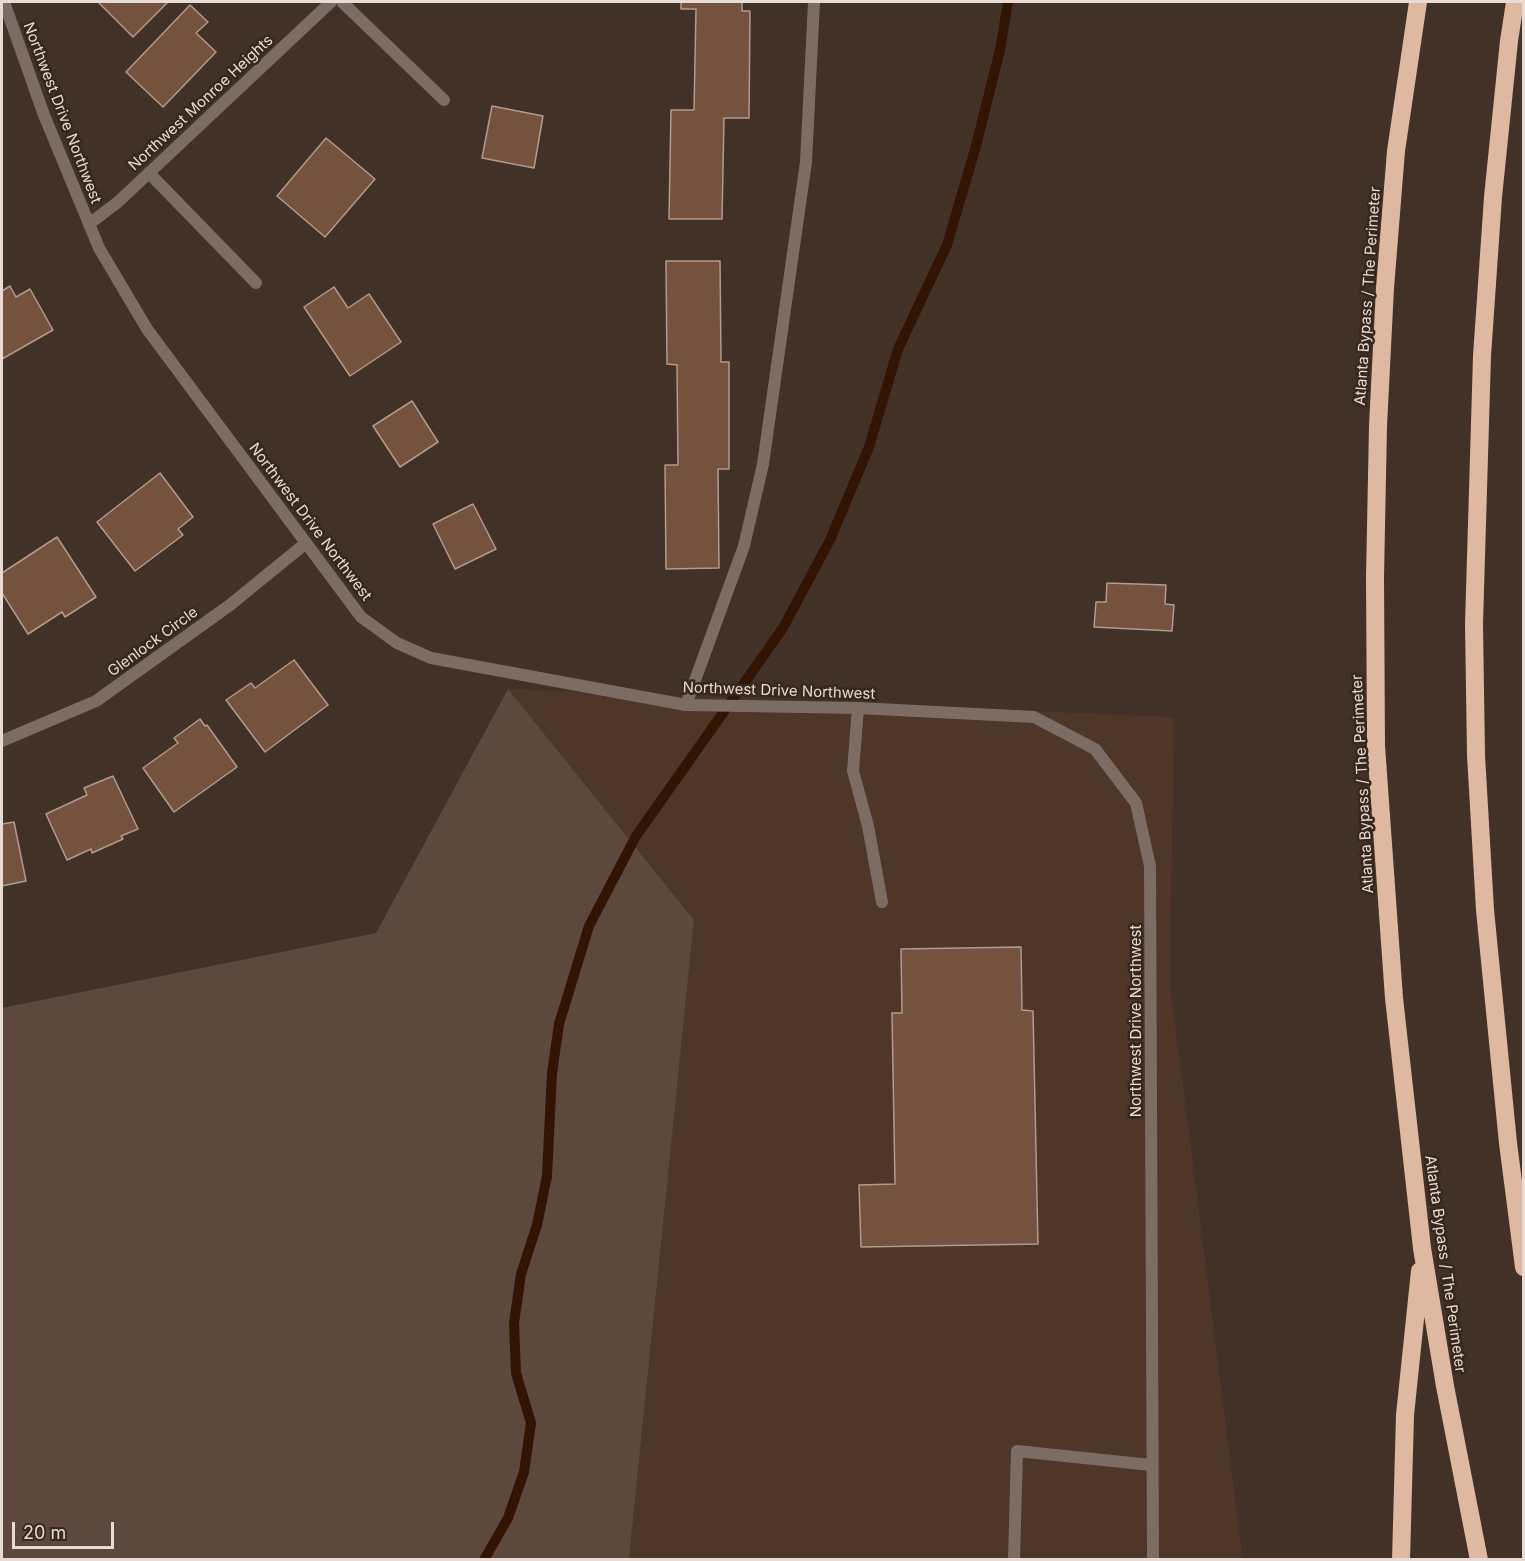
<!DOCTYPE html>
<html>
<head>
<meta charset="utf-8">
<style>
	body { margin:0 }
	#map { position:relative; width:1525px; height:1561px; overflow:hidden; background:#423126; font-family:Inter,sans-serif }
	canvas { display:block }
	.frame { position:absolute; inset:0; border:3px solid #e7dbd5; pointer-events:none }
	.scale { position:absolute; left:12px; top:1522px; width:102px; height:27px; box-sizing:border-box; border:3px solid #e7dbd5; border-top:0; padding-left:8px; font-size:18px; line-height:21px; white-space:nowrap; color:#e7dbd5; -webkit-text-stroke:4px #37271c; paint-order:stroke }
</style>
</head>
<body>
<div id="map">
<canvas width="1525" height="1561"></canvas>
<div class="frame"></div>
<div class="scale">20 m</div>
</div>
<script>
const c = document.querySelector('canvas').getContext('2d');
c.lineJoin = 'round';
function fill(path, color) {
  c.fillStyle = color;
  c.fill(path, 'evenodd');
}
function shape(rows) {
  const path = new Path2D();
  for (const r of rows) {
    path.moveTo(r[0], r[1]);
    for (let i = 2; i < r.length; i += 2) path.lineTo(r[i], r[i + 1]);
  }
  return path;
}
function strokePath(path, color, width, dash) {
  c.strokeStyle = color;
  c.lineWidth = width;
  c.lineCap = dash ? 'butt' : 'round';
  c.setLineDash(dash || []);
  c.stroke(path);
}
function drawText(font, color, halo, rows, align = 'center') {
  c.font = font + ' Inter,sans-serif';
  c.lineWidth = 5;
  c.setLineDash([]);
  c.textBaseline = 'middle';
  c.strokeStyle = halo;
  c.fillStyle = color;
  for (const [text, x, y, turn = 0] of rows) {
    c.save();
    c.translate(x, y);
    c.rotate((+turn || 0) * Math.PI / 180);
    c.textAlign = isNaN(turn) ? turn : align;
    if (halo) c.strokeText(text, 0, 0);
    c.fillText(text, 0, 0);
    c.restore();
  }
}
fill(shape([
	[508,689,1174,717,1170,984,1243,1559,629,1559,694,920]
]), '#4e3628');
fill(shape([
	[508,689,694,920,629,1559,2,1559,2,1008,376,933]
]), '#5c483c');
strokePath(shape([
	[484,1560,508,1518,524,1472,531,1423,516,1373,514,1323,521,1274,537,1225,547,1176,552,1073,559,1024,589,926,636,836,783,628,830,540,869,447,898,349,947,245,976,146,1000,50,1008,2]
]), '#311502', 10);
const building = shape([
	[101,2,168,2,133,37,99,3,101,2],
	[681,2,742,2,742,11,750,11,749,118,724,118,722,219,669,219,671,110,694,110,696,9,681,9,681,2],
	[190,5,208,22,196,33,216,52,163,107,126,72,190,5],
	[492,106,543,116,534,168,482,158,492,106],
	[326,138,375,179,325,237,277,196,326,138],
	[666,261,720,261,721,362,729,362,729,469,718,469,719,568,666,569,665,465,678,465,677,365,667,364,666,261],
	[10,286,16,297,30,289,53,330,2,359,2,291,10,286],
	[334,287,348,308,369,294,401,342,350,376,304,307,334,287],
	[412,401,438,442,400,467,373,426,412,401],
	[160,473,193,517,178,529,183,535,135,571,97,522,160,473],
	[473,504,496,549,455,569,433,524,473,504],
	[57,537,96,597,65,617,62,612,28,634,2,593,2,573,57,537],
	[1107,583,1166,585,1165,604,1174,605,1172,631,1094,627,1096,602,1106,602,1107,583],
	[294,660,328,705,265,752,226,700,251,683,255,688,294,660],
	[200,719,205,726,207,725,237,767,174,812,143,768,178,743,174,738,200,719],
	[113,776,138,829,121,836,123,839,92,853,91,849,67,860,46,814,87,795,84,788,113,776],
	[14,822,26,881,2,886,2,824,14,822],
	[1021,947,1022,1010,1033,1011,1038,1244,861,1247,859,1185,895,1184,892,1013,902,1013,901,949,1021,947]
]);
fill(building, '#74523e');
strokePath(building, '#b19b8f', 1.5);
strokePath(shape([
	[342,2,444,100],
	[149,173,256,283],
	[686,705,744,546,763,464,806,162,814,2],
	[858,708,853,771,868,826,882,902],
	[1014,1560,1017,1451,1151,1465]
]), '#7c6c63', 12);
strokePath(shape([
	[89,224,118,202,331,2],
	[2,741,96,701,230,605,306,543]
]), '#7c6c63', 12);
strokePath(shape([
	[4,2,44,115,99,248,147,329,361,617,397,643,431,658,686,705,858,708,1034,717,1095,749,1136,803,1150,866,1153,1560]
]), '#7c6c63', 12);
strokePath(shape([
	[1418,2,1396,151,1385,288,1378,426,1375,577,1376,746,1394,998,1422,1248,1445,1386,1479,1560],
	[1515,2,1509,41,1493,197,1482,356,1474,624,1476,755,1485,910,1508,1143,1524,1267],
	[1401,1560,1405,1415,1420,1271]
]), '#dfb8a1', 18);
drawText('15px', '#e7dbd5', '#37271c', [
	["Northwest Monroe Heights",201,103,-43],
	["Northwest Drive Northwest",62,113,69],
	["Atlanta Bypass / The Perimeter",1368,296,-86],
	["Northwest Drive Northwest",310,522,53],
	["Glenlock Circle",153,642,-36],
	["Northwest Drive Northwest",779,691,2],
	["Atlanta Bypass / The Perimeter",1363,784,-93],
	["Northwest Drive Northwest",1136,1021,-90],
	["Atlanta Bypass / The Perimeter",1445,1264,82]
]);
</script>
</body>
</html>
